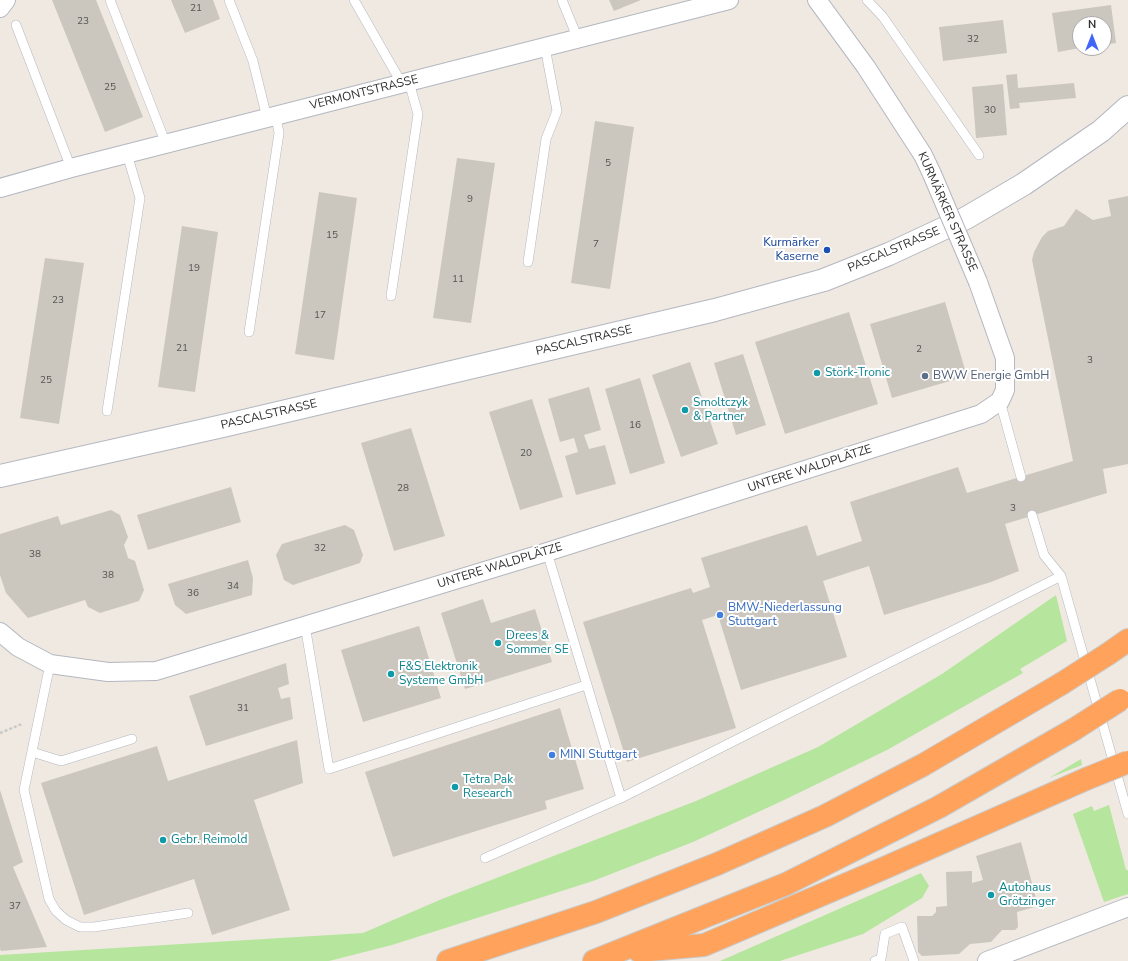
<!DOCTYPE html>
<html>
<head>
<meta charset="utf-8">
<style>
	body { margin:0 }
	#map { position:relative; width:1128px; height:961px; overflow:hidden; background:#efe9e1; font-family:"Nunito Sans",sans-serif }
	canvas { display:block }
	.north { position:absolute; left:1072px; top:16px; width:40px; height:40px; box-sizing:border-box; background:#fff; border:1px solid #ababab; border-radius:50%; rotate:0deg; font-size:11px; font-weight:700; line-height:16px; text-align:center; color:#2e2e2e }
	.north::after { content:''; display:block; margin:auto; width:14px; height:18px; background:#4264fb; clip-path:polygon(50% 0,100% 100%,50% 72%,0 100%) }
</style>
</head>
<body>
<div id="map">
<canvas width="1128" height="961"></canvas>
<div class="north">N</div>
</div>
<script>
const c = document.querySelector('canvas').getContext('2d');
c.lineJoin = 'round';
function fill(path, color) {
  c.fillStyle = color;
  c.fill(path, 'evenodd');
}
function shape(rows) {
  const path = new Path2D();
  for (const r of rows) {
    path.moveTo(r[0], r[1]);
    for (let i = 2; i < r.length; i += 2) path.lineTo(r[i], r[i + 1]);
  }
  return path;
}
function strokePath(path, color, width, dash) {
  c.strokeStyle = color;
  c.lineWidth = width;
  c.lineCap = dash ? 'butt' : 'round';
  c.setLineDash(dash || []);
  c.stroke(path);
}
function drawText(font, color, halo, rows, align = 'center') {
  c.font = font + ' "Nunito Sans",sans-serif';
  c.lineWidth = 4;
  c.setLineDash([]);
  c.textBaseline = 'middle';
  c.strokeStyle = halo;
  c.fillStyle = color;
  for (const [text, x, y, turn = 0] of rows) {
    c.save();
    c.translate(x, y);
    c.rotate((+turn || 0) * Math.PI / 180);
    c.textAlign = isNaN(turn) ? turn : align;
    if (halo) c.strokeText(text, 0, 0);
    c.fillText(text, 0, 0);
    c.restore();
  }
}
fill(shape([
	[1056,595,1067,641,1020,669,1023,673,887,750,782,801,693,842,593,881,392,945,329,961,0,961,0,955,363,933,442,899,696,801,818,747,942,674],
	[1081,759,1082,765,1049,778],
	[1109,805,1126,870,1128,870,1128,894,1104,902,1073,814,1092,806,1094,811],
	[921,873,929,886,922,898,863,934,780,961,720,961]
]), '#b6e59e');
fill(shape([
	[52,0,96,0,143,117,105,132],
	[171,0,213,0,220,19,185,33],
	[609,0,641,0,614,11],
	[1111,5,1116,43,1104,45,1104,24,1080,24,1080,48,1058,52,1052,13],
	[1003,20,1007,53,943,61,939,27],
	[1017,74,1018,88,1074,83,1076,98,1019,103,1020,108,1010,109,1006,75],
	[1003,84,1007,135,976,138,972,87],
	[595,121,634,127,610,289,571,283],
	[457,158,495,163,471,323,433,318],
	[319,192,357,198,334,360,295,354],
	[1128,196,1128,464,1103,469,1107,493,1005,524,1019,571,991,582,884,615,869,566,823,581,847,657,741,690,718,615,702,620,736,728,627,762,583,622,691,588,693,593,710,587,701,558,807,525,817,556,862,541,850,502,958,467,967,493,1073,461,1032,260,1034,252,1042,237,1048,231,1064,226,1076,209,1093,220,1111,216,1108,200],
	[182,226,218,232,195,392,158,387],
	[45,258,84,263,59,424,20,418],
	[945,302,967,376,892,398,870,324],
	[849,312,878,404,785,434,755,342],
	[743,354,766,425,736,435,714,363],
	[690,362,718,444,681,457,652,375],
	[640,378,665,463,630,474,605,389],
	[589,387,601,430,584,435,589,449,605,445,616,484,576,495,565,456,578,452,574,438,560,442,548,399],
	[532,399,563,497,520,510,489,412],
	[411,428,445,536,394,551,361,443],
	[231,487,241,522,148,550,137,515],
	[111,510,120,515,128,537,124,545,128,558,135,561,144,590,139,601,100,613,88,607,85,600,28,618,6,593,0,575,0,534,58,516,61,525],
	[345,525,354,530,363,555,360,563,293,585,284,580,276,555,282,544],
	[248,560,253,578,252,595,186,614,175,605,168,584],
	[483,599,491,623,535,609,552,662,465,689,441,613],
	[419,626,441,698,363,722,341,650],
	[286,663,289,684,278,688,281,699,290,697,293,719,206,746,189,696],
	[560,708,584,789,545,801,547,809,393,857,365,772],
	[297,740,303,783,254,800,290,910,212,935,194,879,84,915,41,783,157,746,168,781],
	[0,790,23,862,13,867,47,947,1,951,0,949],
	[1021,842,1038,906,1017,912,1018,927,1015,930,1002,930,991,942,970,944,959,954,922,956,918,952,917,916,932,916,936,912,936,907,947,906,946,872,972,871,972,883,983,880,976,856]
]), '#cbc7bf');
const service = shape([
	[110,0,166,144],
	[229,0,253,61,267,118],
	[354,0,402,84],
	[562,0,578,39],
	[867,0,883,17,979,155],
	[16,25,71,168],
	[528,262,546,139,557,111,545,47],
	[391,296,418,114,409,82],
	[249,332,279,133,276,116],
	[1000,401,1021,477],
	[107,411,140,198,127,154],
	[1032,515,1044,555,1061,576,1128,814],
	[547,552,621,798],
	[305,625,329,769,586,685],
	[50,664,24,790,49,899,56,911,66,920,80,927,94,927,188,913],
	[32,752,61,761,132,739],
	[485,858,621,798,1061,576],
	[875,961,881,959,885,934,902,927,914,961]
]);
const minor = shape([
	[817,0,866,67,923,155,932,174],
	[0,8,6,0],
	[0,188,71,168,729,0],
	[0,632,18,647,50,664,108,672,156,671,547,552,981,414,1000,401,1005,390,1005,358,978,282],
	[987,961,1128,907]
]);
const tertiary = shape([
	[0,476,227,425,715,310,824,280,889,254,966,218,1024,184,1101,131,1128,107]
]);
const motorway = shape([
	[1108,654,1128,640],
	[639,951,704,945,882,869,1086,779],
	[448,961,596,912,717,864,825,816,923,765,1061,684],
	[594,961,786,884,939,807,1073,730]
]);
strokePath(service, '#b4b7c1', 10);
strokePath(minor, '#b4b7c1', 20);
strokePath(tertiary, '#b4b7c1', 24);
strokePath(motorway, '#c9c9c9', 24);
strokePath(shape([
	[0,733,22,724]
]), '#c9c9c9', 2.5, [3, 2]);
strokePath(service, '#fff', 9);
strokePath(minor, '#fff', 18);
strokePath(tertiary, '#fff', 22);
strokePath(motorway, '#ffa35c', 22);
const minorBridge = shape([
	[932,174,978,282]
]);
const motorwayBridge = shape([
	[1061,684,1108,654],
	[1073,730,1120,700],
	[1086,779,1128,762]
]);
strokePath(minorBridge, '#b4b7c1', 20, []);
strokePath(motorwayBridge, '#c9c9c9', 24, []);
strokePath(minorBridge, '#fff', 18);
strokePath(motorwayBridge, '#ffa35c', 22);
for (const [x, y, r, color] of [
	[827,250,4,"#1a4fb4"],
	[817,373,4,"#0f9aa8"],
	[925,376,4,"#5c6f8a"],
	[685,410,4,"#0f9aa8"],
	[720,615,4,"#3f7fe0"],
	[498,643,4,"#0f9aa8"],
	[391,674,4,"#0f9aa8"],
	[552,755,4,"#3f7fe0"],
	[455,787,4,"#0f9aa8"],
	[163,840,4,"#0f9aa8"],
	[991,895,4,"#0f9aa8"]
]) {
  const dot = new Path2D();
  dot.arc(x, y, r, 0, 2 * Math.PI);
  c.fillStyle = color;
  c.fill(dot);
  strokePath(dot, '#fff', 1.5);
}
drawText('10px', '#555452', null, [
	["21",196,9],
	["23",83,22],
	["32",973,40],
	["25",110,88],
	["30",990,111],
	["5",608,164],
	["9",470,200],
	["15",332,236],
	["7",596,245],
	["19",194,269],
	["11",458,280],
	["23",58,301],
	["17",320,316],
	["21",182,349],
	["2",919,350],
	["3",1090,361],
	["25",46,381],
	["16",635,426],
	["20",526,454],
	["28",403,489],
	["3",1013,509],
	["32",320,549],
	["38",35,555],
	["38",108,576],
	["34",233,587],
	["36",193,594],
	["31",243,709],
	["37",15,907]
]);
drawText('12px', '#2e2e2e', '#fff', [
	["VERMONTSTRASSE",364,93,-14],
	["KURMÄRKER STRASSE",947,212,66],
	["PASCALSTRASSE",894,250,-23],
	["PASCALSTRASSE",584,341,-13],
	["PASCALSTRASSE",269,415,-13],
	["UNTERE WALDPLÄTZE",810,469,-18],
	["UNTERE WALDPLÄTZE",500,566,-17]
]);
drawText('12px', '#164399', '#fff', [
	["Kurmärker",819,243],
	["Kaserne",819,257]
], 'right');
drawText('12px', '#0d838f', '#fff', [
	["Störk-Tronic",825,373],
	["Smoltczyk",693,403],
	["& Partner",693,417],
	["Drees &",506,636],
	["Sommer SE",506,650],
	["F&S Elektronik",399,667],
	["Systeme GmbH",399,681],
	["Tetra Pak",463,780],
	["Research",463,794],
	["Gebr. Reimold",171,840],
	["Autohaus",999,888],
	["Grötzinger",999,902]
], 'left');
drawText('12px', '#4e5e75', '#fff', [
	["BWW Energie GmbH",933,376]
], 'left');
drawText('12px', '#366cbe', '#fff', [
	["BMW-Niederlassung",728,608],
	["Stuttgart",728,622],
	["MINI Stuttgart",560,755]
], 'left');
</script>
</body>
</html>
